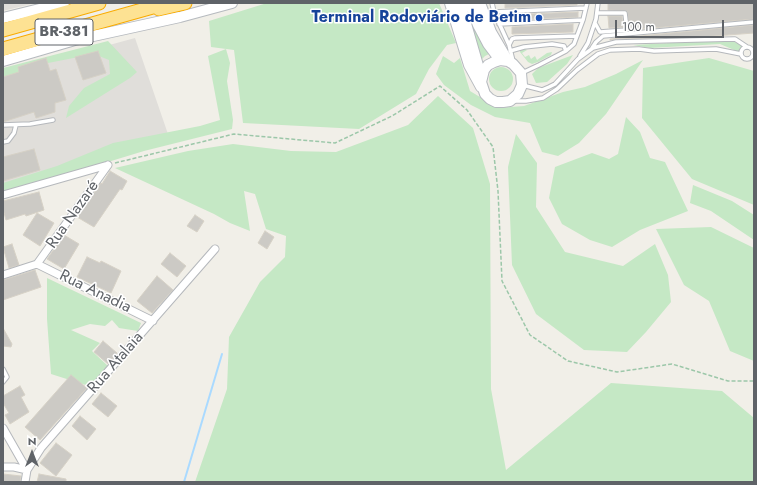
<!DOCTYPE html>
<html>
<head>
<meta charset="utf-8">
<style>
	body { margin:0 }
	#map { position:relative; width:757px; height:485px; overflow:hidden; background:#f1efe8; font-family:Jost,sans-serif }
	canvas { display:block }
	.frame { position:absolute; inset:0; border:4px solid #5f6368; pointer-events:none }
	.north { position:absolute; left:12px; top:433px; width:40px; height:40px; -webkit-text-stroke:3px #fff; paint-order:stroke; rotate:0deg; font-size:11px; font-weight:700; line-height:16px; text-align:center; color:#5f6368 }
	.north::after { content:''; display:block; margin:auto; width:14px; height:18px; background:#5f6368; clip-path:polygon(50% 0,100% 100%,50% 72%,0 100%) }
	.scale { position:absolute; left:615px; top:20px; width:109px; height:18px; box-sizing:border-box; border:2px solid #5f6368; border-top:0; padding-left:5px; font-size:12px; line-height:14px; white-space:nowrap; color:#5f6368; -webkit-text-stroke:3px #fff; paint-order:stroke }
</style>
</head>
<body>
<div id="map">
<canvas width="757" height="485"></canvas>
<div class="frame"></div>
<div class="north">N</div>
<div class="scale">100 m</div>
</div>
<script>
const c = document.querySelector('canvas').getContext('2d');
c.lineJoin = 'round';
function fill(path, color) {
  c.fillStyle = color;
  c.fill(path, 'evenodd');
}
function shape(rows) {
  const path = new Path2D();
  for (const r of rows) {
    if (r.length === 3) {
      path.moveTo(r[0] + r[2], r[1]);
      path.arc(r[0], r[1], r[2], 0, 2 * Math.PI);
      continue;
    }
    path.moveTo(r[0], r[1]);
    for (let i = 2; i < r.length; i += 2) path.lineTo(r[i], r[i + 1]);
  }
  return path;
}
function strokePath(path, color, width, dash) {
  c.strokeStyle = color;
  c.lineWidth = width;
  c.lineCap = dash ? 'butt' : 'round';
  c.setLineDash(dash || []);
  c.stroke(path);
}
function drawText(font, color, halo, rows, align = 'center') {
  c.font = font + ' Jost,sans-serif';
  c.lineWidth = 3;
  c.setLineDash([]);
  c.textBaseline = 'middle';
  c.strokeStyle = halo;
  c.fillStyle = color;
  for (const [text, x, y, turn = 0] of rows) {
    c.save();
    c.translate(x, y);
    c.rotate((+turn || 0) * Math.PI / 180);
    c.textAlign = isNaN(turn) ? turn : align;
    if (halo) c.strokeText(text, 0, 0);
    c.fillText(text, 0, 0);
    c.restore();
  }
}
fill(shape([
	[3,3,35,3,3,11],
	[135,38,169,137,3,188,3,74]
]), '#e0deda');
fill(shape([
	[267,3,439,3,456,43,447,45,429,69,416,94,359,129,243,123,234,50,211,47,209,21],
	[470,19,479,37,491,53,485,56,480,61],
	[108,41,137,72,130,78,66,118,69,106,84,88,110,74,109,60,94,54,43,64,3,82,3,68],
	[708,41,731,41,738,43,743,48,739,52,720,44,650,48,633,45],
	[226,49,230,63,227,81,233,120,232,129,144,151,3,194,3,183,57,166,113,143,200,126,220,120,208,56],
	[525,49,527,50,522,53,525,57,529,55,531,59,535,56,537,60,547,53,552,52,551,55,538,62,532,64,528,62,520,52,520,50],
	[573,55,567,64,547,82,536,83,532,74,538,68],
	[443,56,454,63,460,58,470,91,498,108,524,106,563,92,585,87,616,74,643,60,606,114,579,143,558,156,542,152,530,123,495,117,471,105,444,85,436,74],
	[709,58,754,71,754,205,692,179,642,118,643,68],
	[501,79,12],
	[438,96,473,128,490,184,491,389,506,470,611,383,722,391,754,418,754,482,195,482,227,389,229,337,260,282,285,257,286,236,266,229,255,194,244,191,250,231,230,223,214,214,115,168,188,151,233,144,291,151,336,152,408,125],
	[626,117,640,132,650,158,665,162,688,211,640,230,612,247,590,240,562,224,549,198,555,167,592,153,609,159,618,154],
	[516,134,537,163,536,207,565,252,623,266,655,244,668,275,671,302,646,332,627,352,584,350,536,314,512,265,508,167],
	[693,185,732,201,754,215,754,240,711,211,690,203],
	[711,227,754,248,754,361,730,351,709,301,684,285,656,229],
	[47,278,141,323,138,331,119,328,112,320,105,326,90,324,71,330,100,343,92,351,109,367,92,387,51,374,47,319]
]), '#c5e8c5');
strokePath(shape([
	[184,482,222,354]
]), '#aadaff', 2);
const building = shape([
	[505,3,577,3,577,5,505,8,505,3],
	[608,3,754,3,754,19,630,30,627,11,608,10,608,3],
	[578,12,578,17,506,20,505,15,578,12],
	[608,16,622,16,623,27,609,28,608,16],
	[573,24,573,32,512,34,512,27,573,24],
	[754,25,754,33,701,37,616,39,610,40,610,39,754,25],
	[98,51,106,73,83,80,75,57,98,51],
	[46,58,50,71,56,69,66,100,55,103,55,112,36,118,34,112,3,122,3,77,19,72,18,67,46,58],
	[34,149,40,170,3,181,3,157,34,149],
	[110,171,127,181,122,190,120,189,94,227,77,217,101,183,102,184,110,171],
	[39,192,44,210,26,216,25,214,6,220,3,209,3,201,39,192],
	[37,213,54,223,40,246,23,235,37,213],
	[195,215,204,221,197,232,187,226,195,215],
	[265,231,274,237,267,249,258,243,265,231],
	[64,235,79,244,64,269,47,259,64,235],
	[12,244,19,265,9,268,3,247,12,244],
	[170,253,186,266,177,277,161,264,170,253],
	[87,257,100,263,101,261,121,271,111,293,77,277,87,257],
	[35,270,41,287,3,300,3,280,35,270],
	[157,276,173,290,152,313,137,301,157,276],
	[3,328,12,344,11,347,3,346,3,328],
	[103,341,117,353,108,364,94,352,103,341],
	[71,375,87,388,40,440,25,427,71,375],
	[20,386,25,395,21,397,29,412,10,424,5,415,9,413,3,403,3,396,20,386],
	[101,393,117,406,108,417,92,404,101,393],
	[80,416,96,429,87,440,72,426,80,416],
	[56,443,72,455,56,476,40,463,56,443],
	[3,474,21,476,20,482,3,482,3,474],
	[39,474,66,479,66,482,37,482,39,474]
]);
fill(building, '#cccac5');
strokePath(building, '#d6d1c6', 1);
const service = shape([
	[492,3,494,12,509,45,513,61],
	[494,12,586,8],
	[595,23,600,32,627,30,625,13,597,13],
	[499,24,583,20],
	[509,45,512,39,515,38,577,36],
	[747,53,6],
	[592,48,596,42,603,36,754,22],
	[510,51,524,47,552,44,564,46,566,51],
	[580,56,588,43,596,19,598,3],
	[522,73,539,65,566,51,574,44,583,20,587,3],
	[522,85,542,90,549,87,555,84,578,59,593,48,616,42,735,39,747,47],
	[513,101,526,101,543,98,557,89,577,70,598,54,610,50,639,49,654,51,716,49,741,54],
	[3,125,30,124,53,120],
	[3,142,8,141,14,133,16,125],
	[3,369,7,377,3,382]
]);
const minor = shape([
	[3,195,108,165],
	[37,264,153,321],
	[37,264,108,165],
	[3,275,37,264],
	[3,428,27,470],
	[3,467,14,467,27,470],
	[25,482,27,470,41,448,215,249]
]);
const secondary = shape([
	[450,3,469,65,481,87],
	[460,3,481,76],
	[470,3,478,25,488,44,500,60,508,61,513,64,521,73,522,85,518,94,510,101,503,102,496,102,490,99,485,94,481,82,484,70,488,65,494,62,500,60],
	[480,3,491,32,508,61],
	[3,18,64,3],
	[3,61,75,40,180,17,232,3]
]);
const motorway = shape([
	[159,9,185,3],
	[3,30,99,3],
	[3,49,167,3]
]);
strokePath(service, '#b5b8bc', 5.5);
strokePath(minor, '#b5b8bc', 9);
strokePath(secondary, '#b6babf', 12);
strokePath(motorway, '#f9ab00', 15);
strokePath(shape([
	[115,163,234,134,335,143,392,116,440,86,467,110,493,147,498,191,502,281,530,335,568,361,617,372,672,364,728,381,754,381]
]), '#9cc7a9', 1.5, [4, 2]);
strokePath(service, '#fff', 3.5);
strokePath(minor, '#fff', 7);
strokePath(secondary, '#fff', 10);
strokePath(motorway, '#fde293', 13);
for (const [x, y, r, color] of [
	[539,18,4,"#1a4fb4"]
]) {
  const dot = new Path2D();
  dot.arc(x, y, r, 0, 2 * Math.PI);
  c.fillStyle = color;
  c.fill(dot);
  strokePath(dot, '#fff', 1.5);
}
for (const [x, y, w] of [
	[64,32,58]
]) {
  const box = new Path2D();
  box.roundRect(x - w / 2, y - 13, w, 26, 3);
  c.fillStyle = '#fff';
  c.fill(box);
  strokePath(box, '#5f6368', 1);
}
drawText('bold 15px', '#5f6368', null, [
	["BR-381",64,32]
]);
drawText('bold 16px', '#164399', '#fff', [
	["Terminal Rodoviário de Betim",531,18]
], 'right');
drawText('16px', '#5f6368', '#fff', [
	["Rua Nazaré",73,215,-55],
	["Rua Anadia",95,292,26],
	["Rua Atalaia",116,363,-49]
]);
</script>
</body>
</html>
